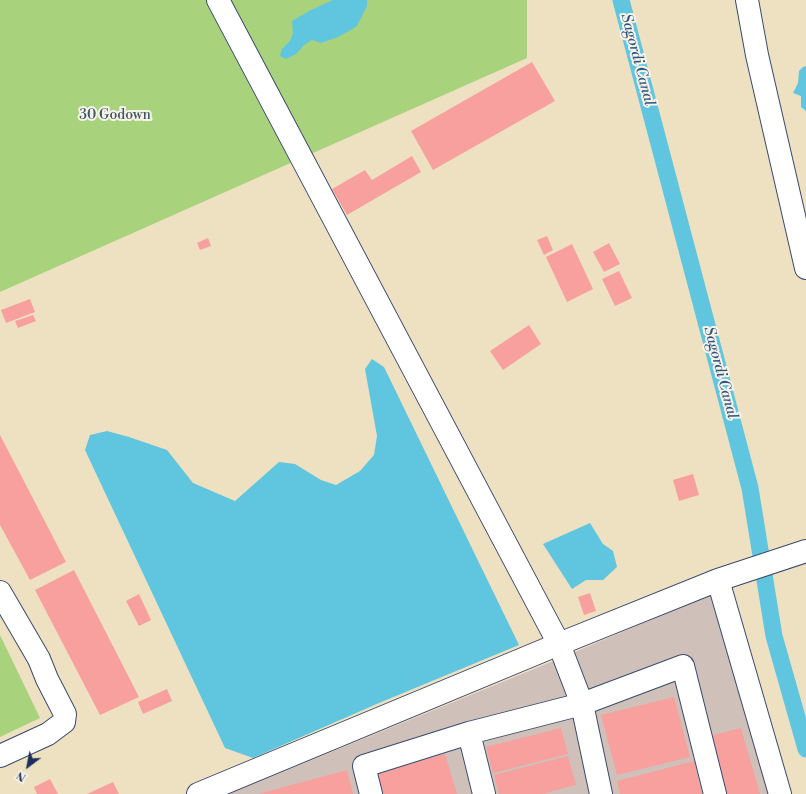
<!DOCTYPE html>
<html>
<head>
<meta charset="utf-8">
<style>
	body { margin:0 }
	#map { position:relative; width:806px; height:794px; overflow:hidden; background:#ede1c2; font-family:"Libre Bodoni",serif }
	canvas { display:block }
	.north { position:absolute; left:8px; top:746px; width:40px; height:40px; -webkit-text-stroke:3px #f7f3e8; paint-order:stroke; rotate:212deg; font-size:11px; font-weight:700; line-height:16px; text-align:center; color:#1b2f5e }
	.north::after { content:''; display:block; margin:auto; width:14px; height:18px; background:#1b2f5e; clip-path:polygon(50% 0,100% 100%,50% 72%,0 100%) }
</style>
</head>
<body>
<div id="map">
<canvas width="806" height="794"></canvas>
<div class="north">N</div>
</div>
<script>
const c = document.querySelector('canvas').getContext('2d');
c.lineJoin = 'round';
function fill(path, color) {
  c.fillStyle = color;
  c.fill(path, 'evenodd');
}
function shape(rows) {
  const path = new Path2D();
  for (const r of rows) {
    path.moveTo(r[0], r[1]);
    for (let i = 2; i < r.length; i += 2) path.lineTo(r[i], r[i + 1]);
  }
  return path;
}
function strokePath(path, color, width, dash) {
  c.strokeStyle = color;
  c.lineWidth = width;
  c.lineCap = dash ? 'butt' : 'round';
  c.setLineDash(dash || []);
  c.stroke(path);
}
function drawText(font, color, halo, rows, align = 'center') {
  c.font = font + ' "Libre Bodoni",serif';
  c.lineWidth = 4;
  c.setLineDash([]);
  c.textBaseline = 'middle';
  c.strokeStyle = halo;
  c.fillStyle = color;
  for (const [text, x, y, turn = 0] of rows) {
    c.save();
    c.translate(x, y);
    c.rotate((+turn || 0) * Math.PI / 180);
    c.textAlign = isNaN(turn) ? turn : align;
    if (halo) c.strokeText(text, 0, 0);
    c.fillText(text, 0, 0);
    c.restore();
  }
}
fill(shape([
	[719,591,776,794,229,794,556,660]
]), '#cfc0ba');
fill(shape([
	[0,0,527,0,527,58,0,292],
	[0,635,40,718,0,737]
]), '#a9d27d');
fill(shape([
	[333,0,367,0,367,6,360,20,356,27,338,37,321,43,312,40,304,45,296,54,286,59,280,56,282,49,290,41,293,33,292,21,311,10],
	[806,66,806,111,801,107,801,96,793,93,798,83,799,71,803,67],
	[372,359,384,367,519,645,379,703,253,758,225,748,85,450,90,435,107,431,129,437,167,450,193,483,235,501,279,462,295,464,321,480,336,485,360,471,374,455,377,436,365,369],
	[590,523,603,544,613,551,617,567,603,580,586,580,572,589,543,544]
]), '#60c5de');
strokePath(shape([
	[621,0,750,488,774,636,806,749]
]), '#60c5de', 17);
fill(shape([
	[532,62,555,101,433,170,411,131],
	[412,156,421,172,347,215,332,189,365,170,372,180],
	[547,236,553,250,544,255,537,240],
	[208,238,211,246,200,250,197,243],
	[609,243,620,264,604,272,593,252],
	[572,244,593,289,567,302,546,257],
	[619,271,632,298,615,306,602,279],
	[30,299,35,312,6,323,1,310],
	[33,315,36,321,18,328,15,321],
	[529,325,541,344,503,370,490,351],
	[0,435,66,562,30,580,0,525],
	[693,474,699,495,679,501,673,480],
	[74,570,139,697,100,715,35,590],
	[590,593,596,611,584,615,578,597],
	[139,594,151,620,139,626,126,601],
	[167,689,172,701,143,714,138,702],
	[674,697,690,757,617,775,601,715],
	[561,728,568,754,493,773,486,747],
	[741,728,760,794,726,794,710,736],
	[445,754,457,794,380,794,374,773],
	[568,756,576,785,542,794,499,794,494,775],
	[694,761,702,794,620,794,617,781],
	[347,770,353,794,258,794],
	[50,779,58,794,37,794,34,787],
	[113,782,119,794,87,794]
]), '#f8a09d');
const minor = shape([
	[218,0,559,644,582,704,601,794],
	[747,0,757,55,806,268],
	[718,580,780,794],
	[0,592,39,659,47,679,65,714,64,722,48,734,0,756],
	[469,733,484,794],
	[198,794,559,644,718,580,806,551],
	[371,794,364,766,469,733,582,704,683,666,715,794]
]);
strokePath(minor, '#3a4a6d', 24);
strokePath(minor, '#fff', 22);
drawText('14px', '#3e5866', '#f7f3e8', [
	["30 Godown",115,116]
]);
drawText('italic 15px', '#2c547e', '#f7f3e8', [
	["Sagordi Canal",637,60,75],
	["Sagordi Canal",720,373,75]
]);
</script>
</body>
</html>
